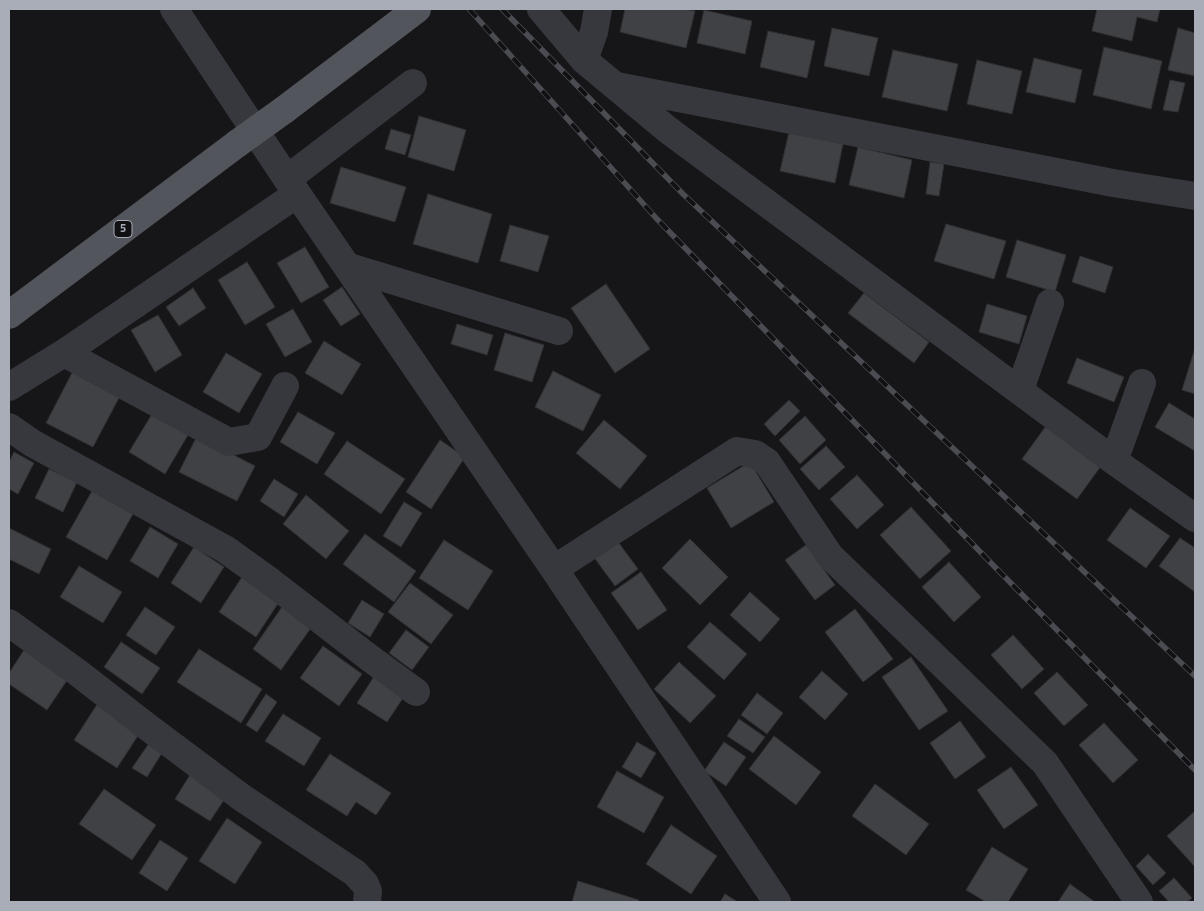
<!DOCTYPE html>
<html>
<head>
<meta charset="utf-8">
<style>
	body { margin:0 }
	#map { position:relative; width:1204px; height:911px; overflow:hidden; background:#161618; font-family:"Titillium Web",sans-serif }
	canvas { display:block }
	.frame { position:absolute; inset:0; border:10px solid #a8adb8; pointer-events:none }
</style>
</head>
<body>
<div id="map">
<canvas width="1204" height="911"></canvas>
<div class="frame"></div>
</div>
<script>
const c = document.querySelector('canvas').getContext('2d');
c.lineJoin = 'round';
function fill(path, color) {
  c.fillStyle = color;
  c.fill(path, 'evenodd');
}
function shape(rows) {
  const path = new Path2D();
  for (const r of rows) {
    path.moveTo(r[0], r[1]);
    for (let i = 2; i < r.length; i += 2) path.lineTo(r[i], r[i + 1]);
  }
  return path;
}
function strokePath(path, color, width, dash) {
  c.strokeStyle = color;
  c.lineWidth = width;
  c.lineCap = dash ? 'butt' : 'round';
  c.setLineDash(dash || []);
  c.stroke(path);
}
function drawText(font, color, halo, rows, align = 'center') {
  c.font = font + ' "Titillium Web",sans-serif';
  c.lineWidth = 4;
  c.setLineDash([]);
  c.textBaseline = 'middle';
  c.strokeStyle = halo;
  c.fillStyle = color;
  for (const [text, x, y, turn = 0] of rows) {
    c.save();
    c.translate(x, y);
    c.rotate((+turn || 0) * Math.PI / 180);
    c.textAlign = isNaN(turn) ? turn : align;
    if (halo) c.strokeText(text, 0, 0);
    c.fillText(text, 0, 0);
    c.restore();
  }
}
const building = shape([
	[625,9,684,9,695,11,686,48,620,32,625,9],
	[1097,9,1160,9,1157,22,1137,17,1132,41,1092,31,1097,9],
	[704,10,752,21,745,54,697,43,704,10],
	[832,28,878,38,869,76,824,66,832,28],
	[1178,28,1195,33,1195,76,1168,70,1178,28],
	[768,31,815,41,807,78,760,67,768,31],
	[1104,47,1162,61,1151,109,1093,95,1104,47],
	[893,50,958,64,947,111,882,97,893,50],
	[1034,58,1082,70,1075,103,1026,92,1034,58],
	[977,60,1022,71,1012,114,967,104,977,60],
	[1170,80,1185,83,1178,112,1163,110,1170,80],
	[419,116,466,130,454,171,408,157,419,116],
	[391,129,411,135,405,155,385,149,391,129],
	[789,132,843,144,835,183,780,171,789,132],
	[858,147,912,160,904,198,849,185,858,147],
	[930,162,944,164,939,196,926,194,930,162],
	[341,167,406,187,395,222,330,203,341,167],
	[428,194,492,214,478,263,413,244,428,194],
	[946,224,1006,241,994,279,934,261,946,224],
	[510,225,549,236,538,272,500,261,510,225],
	[1017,240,1066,255,1055,292,1006,277,1017,240],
	[305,247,329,287,301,303,277,263,305,247],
	[1080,256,1113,267,1105,293,1072,282,1080,256],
	[247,262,275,307,245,325,218,280,247,262],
	[606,284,650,349,615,373,571,308,606,284],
	[342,287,360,314,341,326,323,300,342,287],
	[193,288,206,308,179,326,166,307,193,288],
	[864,293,929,342,914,363,848,313,864,293],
	[987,304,1027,316,1019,344,979,332,987,304],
	[293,309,312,342,285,357,266,324,293,309],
	[158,315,182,355,155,372,131,330,158,315],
	[457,324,493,335,487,355,451,344,457,324],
	[505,333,544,345,532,382,494,370,505,333],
	[324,341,361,364,342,395,305,373,324,341],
	[1195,348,1195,394,1182,390,1195,348],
	[226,353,262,374,239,413,203,392,226,353],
	[1077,358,1124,377,1114,402,1067,383,1077,358],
	[74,369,121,394,93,447,46,423,74,369],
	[553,371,601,395,583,431,535,407,553,371],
	[789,400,800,411,775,436,764,424,789,400],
	[1169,403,1195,419,1195,451,1155,427,1169,403],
	[298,412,335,433,317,464,280,442,298,412],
	[152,414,188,435,165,474,129,452,152,414],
	[805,416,826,440,800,464,779,440,805,416],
	[604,420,647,456,620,489,576,453,604,420],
	[1046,426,1101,466,1077,499,1022,459,1046,426],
	[197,436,255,466,237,501,179,472,197,436],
	[440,440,465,457,431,509,406,492,440,440],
	[347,441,405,479,381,514,324,474,347,441],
	[826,446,845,467,819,490,800,469,826,446],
	[14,452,34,463,18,494,9,489,9,462,14,452],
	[750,462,774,502,731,528,707,488,750,462],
	[49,469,77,482,63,512,35,498,49,469],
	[857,475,884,505,857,529,830,499,857,475],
	[274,479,298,494,284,517,260,501,274,479],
	[92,491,133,514,107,560,66,537,92,491],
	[306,495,349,531,326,559,283,524,306,495],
	[404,502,422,513,401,547,383,536,404,502],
	[911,507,951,551,920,579,880,535,911,507],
	[1130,508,1170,536,1146,568,1107,540,1130,508],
	[150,527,178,544,158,578,130,561,150,527],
	[9,528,51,549,39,574,9,559,9,528],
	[365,534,416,571,394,602,343,564,365,534],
	[1180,538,1195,548,1195,592,1159,566,1180,538],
	[616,539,638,569,615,586,593,556,616,539],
	[690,539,728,577,700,605,662,568,690,539],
	[444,540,493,571,468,610,419,578,444,540],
	[806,545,835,585,815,600,785,560,806,545],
	[194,547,224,567,201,603,171,583,194,547],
	[949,562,981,597,954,622,922,587,949,562],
	[79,566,122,592,103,623,60,597,79,566],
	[641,572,667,610,638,630,611,593,641,572],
	[242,577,279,602,256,637,219,612,242,577],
	[410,583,453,615,431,644,388,612,410,583],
	[750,592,780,619,760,642,730,615,750,592],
	[362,600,384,614,370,637,348,623,362,600],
	[284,604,313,625,281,670,253,649,284,604],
	[145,607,175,627,156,655,126,635,145,607],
	[855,609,893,659,863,682,825,632,855,609],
	[710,622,747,654,724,680,687,647,710,622],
	[406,630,429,647,412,670,389,653,406,630],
	[1013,635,1044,669,1022,689,991,655,1013,635],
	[121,642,160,668,142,694,104,667,121,642],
	[323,646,362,674,339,706,300,678,323,646],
	[26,647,70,676,47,710,9,684,9,673,26,647],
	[199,649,262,689,241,723,177,682,199,649],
	[911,657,948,711,919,730,882,677,911,657],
	[679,662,716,696,690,723,654,689,679,662],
	[822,671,848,694,825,720,799,697,822,671],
	[1057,672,1088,705,1064,726,1034,693,1057,672],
	[375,675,405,695,387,722,357,703,375,675],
	[757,693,783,713,767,734,741,715,757,693],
	[266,694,277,702,257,732,246,725,266,694],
	[98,703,141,731,117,768,74,740,98,703],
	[283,714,321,738,304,766,265,741,283,714],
	[739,719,765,737,753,753,727,736,739,719],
	[960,721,986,757,955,779,930,743,960,721],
	[1104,723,1138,760,1113,783,1079,745,1104,723],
	[154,736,167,745,147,777,132,768,154,736],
	[774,736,821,772,796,805,749,769,774,736],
	[637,742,656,753,641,778,622,767,637,742],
	[724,742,746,757,726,786,704,771,724,742],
	[330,754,391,793,376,815,356,802,347,816,306,790,330,754],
	[1011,767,1038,805,1004,829,977,790,1011,767],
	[193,770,228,794,210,821,175,799,193,770],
	[617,771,664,797,644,833,597,807,617,771],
	[875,784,929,824,906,855,852,816,875,784],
	[104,789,156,825,132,860,79,824,104,789],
	[1195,811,1195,867,1167,836,1195,811],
	[227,818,262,842,235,884,199,861,227,818],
	[671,825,717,856,691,894,646,864,671,825],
	[160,840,188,858,167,891,139,873,160,840],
	[992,847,1028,869,1008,902,986,902,966,890,992,847],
	[1148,854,1166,873,1153,885,1136,866,1148,854],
	[1174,878,1192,898,1187,902,1169,902,1159,891,1174,878],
	[578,881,639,900,638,902,572,902,578,881],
	[1070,884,1095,902,1058,902,1070,884],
	[725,894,738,902,720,902,725,894]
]);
fill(building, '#404145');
strokePath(building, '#303034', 1);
strokePath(shape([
	[174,9,287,179,554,569,777,902],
	[541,9,584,60,668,130,1114,461,1195,518],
	[584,60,594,32,598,9],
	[617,86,1113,183,1195,196],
	[287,179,413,83],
	[349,267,559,331],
	[64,353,229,442,258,437,285,386],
	[9,387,64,353,297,194],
	[1020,390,1050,303],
	[9,427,32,443,225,549,271,582,371,659,416,692],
	[1114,461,1142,383],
	[554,569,737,451,755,454,767,462,830,556,1045,763,1139,902],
	[9,623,77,672,145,725,241,797,355,873,365,884,368,891,367,902]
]), '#37383d', 28);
strokePath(shape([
	[284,110,417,9],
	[9,315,238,143]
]), '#53555c', 28);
const rail = shape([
	[469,9,656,218,992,564,1195,770],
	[502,9,683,194,1195,676]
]);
strokePath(rail, '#4a4c52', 5.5);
strokePath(rail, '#111113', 4, [11]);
strokePath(shape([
	[238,143,284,110]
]), '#53555c', 28);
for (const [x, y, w] of [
	[123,229,18]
]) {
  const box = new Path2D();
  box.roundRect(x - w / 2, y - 8.5, w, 17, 4);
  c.fillStyle = '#111113';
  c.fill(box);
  strokePath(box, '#a8adb8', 1);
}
drawText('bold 11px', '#a8adb8', null, [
	["5",123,229]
]);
</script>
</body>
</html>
